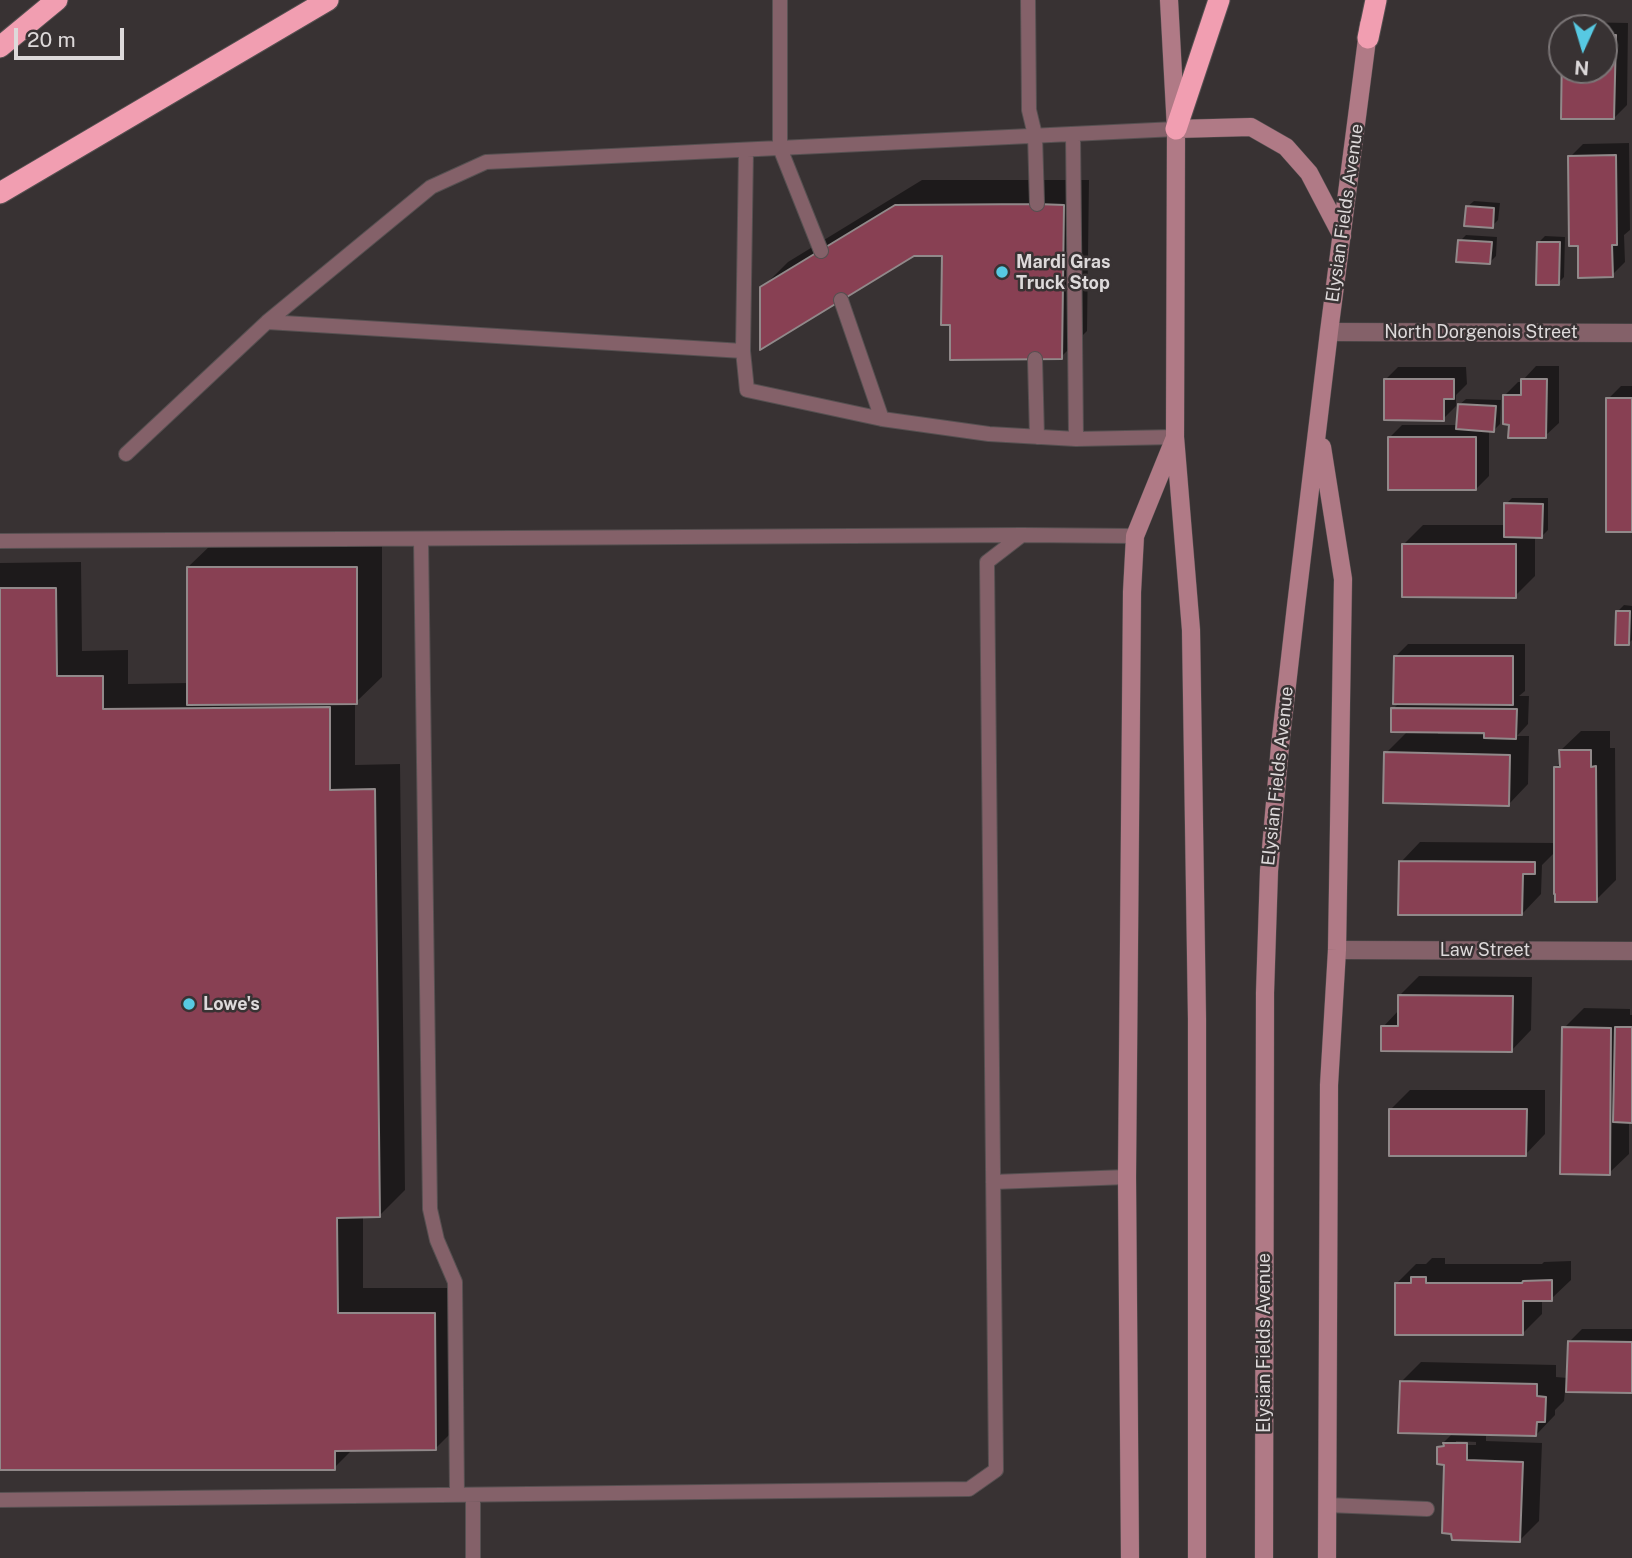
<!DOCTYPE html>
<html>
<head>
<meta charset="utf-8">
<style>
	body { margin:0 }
	#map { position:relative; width:1632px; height:1558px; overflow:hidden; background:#383233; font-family:"Public Sans",sans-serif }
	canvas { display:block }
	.north { position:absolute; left:1548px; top:14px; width:70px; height:70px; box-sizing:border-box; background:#383233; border:2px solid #7a7576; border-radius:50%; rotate:184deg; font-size:19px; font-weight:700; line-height:28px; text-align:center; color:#ddd9da }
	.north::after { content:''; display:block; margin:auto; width:24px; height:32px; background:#57c9e2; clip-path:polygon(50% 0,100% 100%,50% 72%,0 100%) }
	.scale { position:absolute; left:14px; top:28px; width:110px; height:32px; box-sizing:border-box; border:4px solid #ddd9da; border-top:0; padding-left:9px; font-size:21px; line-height:24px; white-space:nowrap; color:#ddd9da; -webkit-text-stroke:5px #383233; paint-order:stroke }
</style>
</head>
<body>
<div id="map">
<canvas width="1632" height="1558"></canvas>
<div class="north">N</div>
<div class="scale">20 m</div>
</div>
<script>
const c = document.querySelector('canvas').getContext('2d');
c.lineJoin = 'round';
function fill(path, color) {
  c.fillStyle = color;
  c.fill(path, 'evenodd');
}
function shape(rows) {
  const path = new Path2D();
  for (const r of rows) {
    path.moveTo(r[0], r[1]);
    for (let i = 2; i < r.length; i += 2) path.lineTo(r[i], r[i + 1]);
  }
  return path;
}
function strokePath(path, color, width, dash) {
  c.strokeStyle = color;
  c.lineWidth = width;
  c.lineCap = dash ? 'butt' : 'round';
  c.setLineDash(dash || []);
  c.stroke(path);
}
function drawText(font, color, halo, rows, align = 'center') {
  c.font = font + ' "Public Sans",sans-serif';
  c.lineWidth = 5;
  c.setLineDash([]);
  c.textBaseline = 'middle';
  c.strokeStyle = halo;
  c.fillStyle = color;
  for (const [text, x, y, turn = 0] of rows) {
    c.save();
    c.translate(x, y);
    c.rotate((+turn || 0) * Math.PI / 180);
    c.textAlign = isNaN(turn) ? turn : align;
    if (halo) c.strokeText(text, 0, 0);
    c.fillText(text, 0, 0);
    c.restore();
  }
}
fill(shape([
	[1577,22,1628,23,1627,105,1614,118,1563,70,1604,70,1604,28,1571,28],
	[1629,143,1630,230,1624,235,1625,262,1612,275,1580,244,1570,157,1583,144],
	[922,180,1089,180,1087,331,1061,357,951,324,943,254,913,254,762,288,788,262],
	[1474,201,1500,203,1498,220,1492,226,1467,207],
	[1466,235,1497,237,1496,256,1490,262,1460,241],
	[1545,236,1565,237,1564,277,1558,283,1539,242],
	[1536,366,1559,366,1559,423,1545,436,1510,423,1505,395,1518,382,1523,382,1523,380],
	[1398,367,1466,367,1467,384,1456,395,1456,406,1443,419,1385,380],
	[1621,386,1632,386,1632,530,1608,399],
	[1466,399,1501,400,1500,424,1494,430,1489,429,1489,476,1476,489,1389,438,1402,425,1458,425,1459,405],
	[1512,498,1548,498,1548,530,1542,536,1535,536,1535,576,1515,596,1404,544,1423,525,1506,525,1506,504],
	[214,542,382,542,382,677,355,703,355,765,400,764,405,1190,379,1216,363,1216,363,1288,460,1288,461,1423,435,1449,353,1449,334,1468,0,1469,0,563,81,562,82,651,128,650,128,684,188,683,188,567],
	[1624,605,1632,606,1632,640,1628,644,1618,611],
	[1408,644,1525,644,1525,691,1519,696,1529,696,1528,724,1517,736,1529,736,1528,784,1509,804,1386,753,1409,730,1393,709,1399,703,1395,657],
	[1438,731,1486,731,1486,735,1438,734],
	[1581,731,1610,731,1610,748,1615,748,1616,880,1596,900,1556,851,1542,865,1541,894,1522,914,1401,862,1420,842,1556,843,1555,768,1561,762,1561,750],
	[1419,976,1532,977,1531,1030,1512,1050,1383,1027,1399,1010,1399,996],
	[1584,1008,1630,1009,1630,1015,1632,1015,1632,1121,1629,1121,1629,1154,1609,1173,1564,1028],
	[1410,1090,1545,1090,1545,1134,1526,1154,1390,1110],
	[1432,1258,1445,1258,1445,1264,1542,1264,1544,1262,1571,1261,1571,1280,1551,1299,1542,1299,1542,1314,1522,1334,1396,1284,1416,1264,1426,1264],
	[1582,1329,1632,1329,1632,1391,1565,1391,1564,1401,1555,1410,1555,1415,1536,1435,1486,1433,1486,1441,1542,1443,1539,1521,1520,1540,1446,1463,1439,1447,1454,1432,1401,1382,1421,1362,1556,1365,1556,1377,1568,1378,1569,1342],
	[1456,1441,1476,1442,1476,1445,1456,1445]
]), '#0007');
const building = shape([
	[1604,35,1616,35,1614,119,1561,119,1562,47,1562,70,1604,70,1604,35],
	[1616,155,1617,245,1612,245,1613,277,1578,278,1578,246,1569,246,1568,156,1616,155],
	[1037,204,1064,205,1062,359,950,360,950,325,941,325,942,256,914,256,760,350,760,287,895,205,1037,204],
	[1466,206,1494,208,1493,228,1464,226,1466,206],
	[1458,240,1492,242,1490,264,1456,262,1458,240],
	[1537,242,1560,242,1559,285,1536,285,1537,242],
	[1384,379,1454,379,1454,399,1444,399,1444,421,1384,420,1384,379],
	[1521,379,1547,379,1546,438,1508,438,1509,425,1503,424,1503,395,1521,395,1521,379],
	[1606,398,1632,398,1632,532,1606,532,1606,398],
	[1458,404,1496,406,1494,432,1456,429,1458,404],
	[1388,437,1476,437,1476,490,1388,490,1388,437],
	[1504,503,1543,504,1542,538,1504,537,1504,503],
	[1402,544,1516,544,1516,598,1402,597,1402,544],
	[187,567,357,567,357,704,187,705,187,567],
	[0,588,56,588,57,676,103,676,103,709,330,707,330,790,375,789,380,1217,337,1218,338,1313,435,1313,436,1450,335,1451,335,1470,0,1470,0,588],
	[1616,611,1630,611,1629,645,1615,645,1616,611],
	[1394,656,1513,656,1513,705,1393,704,1394,656],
	[1391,708,1517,709,1516,739,1484,738,1484,733,1391,732,1391,708],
	[1559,750,1591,750,1591,767,1596,766,1597,902,1555,902,1555,894,1554,894,1554,767,1560,767,1559,750],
	[1384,752,1510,755,1509,806,1383,803,1384,752],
	[1399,861,1535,862,1535,874,1523,874,1522,915,1398,915,1399,861],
	[1398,995,1513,996,1512,1052,1381,1051,1381,1026,1398,1026,1398,995],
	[1562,1027,1611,1028,1610,1175,1560,1174,1562,1027],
	[1615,1027,1632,1027,1632,1123,1613,1122,1615,1027],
	[1389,1109,1527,1109,1526,1156,1389,1156,1389,1109],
	[1411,1277,1426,1277,1426,1283,1522,1283,1523,1281,1552,1280,1552,1301,1523,1301,1523,1335,1395,1335,1395,1283,1411,1283,1411,1277],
	[1568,1341,1632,1342,1632,1393,1566,1392,1568,1341],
	[1400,1381,1537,1384,1537,1396,1546,1397,1545,1422,1537,1422,1536,1436,1398,1433,1400,1381],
	[1443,1443,1467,1443,1467,1460,1523,1462,1520,1542,1452,1540,1451,1534,1442,1533,1444,1465,1437,1464,1437,1447,1444,1446,1443,1443]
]);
fill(building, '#884053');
strokePath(building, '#91898a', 2);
const service = shape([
	[780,0,780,148,821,251],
	[1028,0,1029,110,1035,135,1037,204],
	[1073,134,1076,439],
	[746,151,743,351,747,390,882,419,989,434,1076,439,1175,437],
	[841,300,882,419],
	[267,322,743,351],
	[1035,359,1037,437],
	[126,454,267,322,431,187,486,162,1176,129],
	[421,539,430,1209,437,1240,455,1282,457,1495],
	[0,541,1022,535],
	[993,1182,1127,1177],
	[0,1500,969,1489,996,1470,987,562,1022,535,1135,536],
	[1327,1505,1427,1509],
	[473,1558,473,1495]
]);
const minor = shape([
	[1329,332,1632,333],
	[1337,950,1632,951]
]);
const secondary = shape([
	[1169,0,1176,129,1175,437,1191,630,1197,1019,1197,1558],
	[1176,129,1251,127,1286,147,1309,173,1342,236],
	[1322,447,1343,579,1337,950,1329,1085,1327,1558],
	[1130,1558,1127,1177,1132,592,1135,536,1174,440],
	[1264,1558,1265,993,1269,871,1280,746,1296,606,1329,332,1369,24]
]);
const motorway = shape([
	[1368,38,1376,0],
	[0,47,57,0],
	[1176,129,1219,0],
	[0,193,328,0]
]);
strokePath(service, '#565051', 16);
strokePath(minor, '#565051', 19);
strokePath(secondary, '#565051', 19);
strokePath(motorway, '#565051', 23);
strokePath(service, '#846169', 14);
strokePath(minor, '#846169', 18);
strokePath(secondary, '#b07a86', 18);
strokePath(motorway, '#f19eb1', 21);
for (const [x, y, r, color] of [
	[1002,272,7,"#57c9e2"],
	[189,1004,7,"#57c9e2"]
]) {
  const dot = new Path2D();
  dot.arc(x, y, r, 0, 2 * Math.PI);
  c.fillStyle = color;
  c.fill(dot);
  strokePath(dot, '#383233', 2.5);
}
drawText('18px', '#ddd9da', '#383233', [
	["Elysian Fields Avenue",1345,213,-82],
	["North Dorgenois Street",1481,332],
	["Elysian Fields Avenue",1278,776,-84],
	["Law Street",1485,950],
	["Elysian Fields Avenue",1264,1343,-90]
]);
drawText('bold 18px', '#ddd9da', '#383233', [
	["Mardi Gras",1016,262],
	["Truck Stop",1016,283],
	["Lowe's",203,1004]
], 'left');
</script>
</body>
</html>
